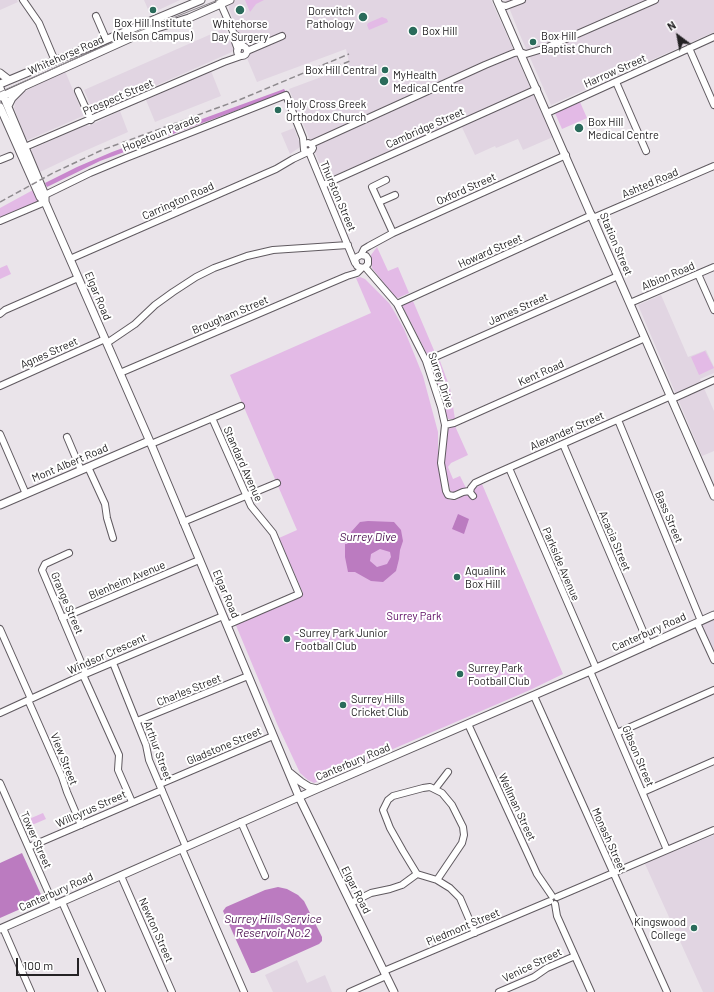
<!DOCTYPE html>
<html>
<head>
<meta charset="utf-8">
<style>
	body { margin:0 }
	#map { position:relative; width:714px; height:992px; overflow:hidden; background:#eae4ea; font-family:Barlow,sans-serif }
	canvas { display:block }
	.north { position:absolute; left:658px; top:16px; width:40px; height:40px; -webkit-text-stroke:3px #fff; paint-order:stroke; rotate:328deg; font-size:11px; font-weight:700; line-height:16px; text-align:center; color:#242224 }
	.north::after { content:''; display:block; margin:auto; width:14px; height:18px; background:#242224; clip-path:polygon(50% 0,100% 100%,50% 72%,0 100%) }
	.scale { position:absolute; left:16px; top:958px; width:63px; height:18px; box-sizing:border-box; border:2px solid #242224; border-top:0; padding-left:5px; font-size:12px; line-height:14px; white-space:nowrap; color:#242224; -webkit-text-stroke:3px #fff; paint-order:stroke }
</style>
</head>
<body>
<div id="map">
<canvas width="714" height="992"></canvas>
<div class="north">N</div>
<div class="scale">100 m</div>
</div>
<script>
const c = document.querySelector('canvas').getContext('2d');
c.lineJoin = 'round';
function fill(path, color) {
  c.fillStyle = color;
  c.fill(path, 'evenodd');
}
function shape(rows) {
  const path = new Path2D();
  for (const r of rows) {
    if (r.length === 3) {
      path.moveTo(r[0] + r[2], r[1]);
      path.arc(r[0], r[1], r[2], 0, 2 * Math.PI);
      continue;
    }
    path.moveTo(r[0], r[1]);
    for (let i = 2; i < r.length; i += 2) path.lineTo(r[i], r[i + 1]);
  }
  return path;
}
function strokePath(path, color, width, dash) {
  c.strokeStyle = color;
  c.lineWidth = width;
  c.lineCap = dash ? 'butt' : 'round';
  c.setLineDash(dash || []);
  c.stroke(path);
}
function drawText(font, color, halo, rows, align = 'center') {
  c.font = font + ' Barlow,sans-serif';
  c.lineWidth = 4;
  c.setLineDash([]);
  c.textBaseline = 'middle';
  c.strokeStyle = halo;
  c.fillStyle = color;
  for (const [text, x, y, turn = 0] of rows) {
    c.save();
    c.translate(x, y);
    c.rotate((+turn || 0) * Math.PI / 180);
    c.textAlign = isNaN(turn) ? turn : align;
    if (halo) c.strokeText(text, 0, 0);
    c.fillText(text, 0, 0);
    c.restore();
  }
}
fill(shape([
	[0,0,17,0,18,2,0,10],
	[144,0,180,0,150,14],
	[236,0,491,0,553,137,523,150,518,139,496,148,495,146,475,155,459,121,326,179,289,89,348,67,349,62,346,49,257,82,246,56,249,55,249,51,241,41,229,9,229,4],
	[506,0,714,0,714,32,551,105,520,35],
	[225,28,234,48,232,52,94,113,84,90],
	[65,71,83,114,83,116,28,140,26,139,14,108,16,99,27,90],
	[211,71,221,96,155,122,146,100],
	[120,111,128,132,80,153,40,172,31,151,32,149,86,125,89,126],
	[294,128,300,144,300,147,290,154,281,133],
	[661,295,688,357,706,350,714,367,714,373,700,379,714,411,714,451,702,456,638,305],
	[714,620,714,653,702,625],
	[714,835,714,992,703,992,645,864,645,862],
	[297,960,307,983,325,975,332,992,273,992,265,975]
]), '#e1d5e2');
fill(shape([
	[245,0,264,0,256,4,250,12],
	[382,17,387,19,388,22,369,30,367,25,368,23],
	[580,102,587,118,562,129,555,113],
	[33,190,38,201,0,218,0,208],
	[377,247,388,271,398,267,409,293,398,298,395,297,372,268,371,255],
	[7,265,11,274,0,279,0,268],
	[360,277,365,279,389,303,394,311,404,329,423,376,438,432,438,466,443,492,446,497,450,500,456,500,482,484,563,674,530,690,314,783,308,780,300,773,278,726,235,623,303,593,279,538,297,530,230,375,371,313,356,278],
	[413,301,436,355,429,358,402,305],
	[705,351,714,368,699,375,691,357],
	[440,361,450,388,455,419,448,419,446,415,439,388,431,365],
	[455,426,468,455,451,463,448,467,453,479,460,476,466,488,455,494,451,493,443,462,448,429],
	[43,813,46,819,32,825,29,819]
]), '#e3bae6');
fill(shape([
	[284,89,286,92,100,161,47,187,45,183,77,167,112,152]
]), '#c887cd');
fill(shape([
	[458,514,469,519,464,534,452,529],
	[368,521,394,522,401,530,403,541,400,550,399,559,396,571,383,582,371,581,355,572,348,572,345,557,345,544,347,544,351,539,351,532,360,522],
	[380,549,390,552,391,557,387,564,377,567,370,561,371,554],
	[22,853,43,899,0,918,0,863],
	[278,887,287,889,298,895,304,901,322,937,322,941,319,944,254,973,251,973,223,911,226,907,265,890]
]), '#bb7bc0');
const minor = shape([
	[23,0,39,23,55,61],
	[219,0,234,34,237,36,243,46],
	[500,5,506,6,522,0],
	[96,16,106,39],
	[234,34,234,39,238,50],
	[242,51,5],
	[689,48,714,105],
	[543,49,655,0],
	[247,51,282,36],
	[616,82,646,151],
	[78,91,91,120],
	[547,113,714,37],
	[311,144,485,65,514,53,520,52,526,54,546,48],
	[22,150,25,147,224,62,241,56],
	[309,152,355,263],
	[0,160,10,156],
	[386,180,372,187,393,233],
	[323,185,537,89],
	[45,195,90,173,126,158,286,95,303,138,304,150,308,152,312,150,313,148,311,144,308,143,305,144],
	[379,202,395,195],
	[593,218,714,166],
	[0,221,45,202],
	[361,255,366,256,368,259,368,264,365,267,362,268,357,266,355,260,357,257,361,255,364,249,369,246,393,233,566,155],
	[70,259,276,169,293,159,308,152],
	[365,267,397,304,426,361,441,407,445,425,441,463,446,491,448,495,454,496,463,492,469,491,473,496],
	[698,274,714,310],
	[630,303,714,267],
	[397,304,592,215],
	[0,314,5,310,78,278],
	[107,343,135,324,155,305,173,292,196,277,214,268,247,256,273,250,348,245],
	[426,361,618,276],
	[120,373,307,293,347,276,357,273,362,268],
	[0,386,105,339],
	[672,399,714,380],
	[212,418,251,506,273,533,299,594,227,625],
	[618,420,701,621],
	[445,425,454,423,645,338],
	[0,434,26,494],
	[67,437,81,470],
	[151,444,241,406],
	[563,444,649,645],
	[88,467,105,504,107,518,113,538],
	[509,468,596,668],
	[470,492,471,488,475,483,488,477,671,396],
	[183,522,277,483],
	[69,553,45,564,42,570,86,674],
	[62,618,199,560],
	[697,623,714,660],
	[0,629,31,699],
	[113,663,146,745,149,760,186,847],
	[590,671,667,850],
	[83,675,119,755,118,770,132,802],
	[534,696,667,992],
	[28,700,62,777,67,792,81,825],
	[0,713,83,675,223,616],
	[137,721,248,676],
	[468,724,537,874,552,896],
	[617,733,714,690],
	[0,783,54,905],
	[160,784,273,736],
	[435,789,448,772],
	[643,792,714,761],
	[241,822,265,876],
	[29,847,162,790],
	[182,849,244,992],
	[121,876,172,992],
	[437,880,462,843,464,835,463,827,452,805,442,793,430,787,423,788,393,796,388,800,383,810,390,828,403,851,417,874,437,880,450,888,460,898,475,933],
	[557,897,714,830],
	[62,902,102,992],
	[351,903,371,893,390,889,402,885,417,874],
	[555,904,557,916,591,992],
	[3,928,31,992],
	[384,971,550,901],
	[350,992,386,976],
	[499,992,534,977,547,968,575,956]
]);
const major = shape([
	[497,0,714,496],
	[0,73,9,80],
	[0,84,201,0],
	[0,88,45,195,45,202],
	[0,97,144,32,189,18,230,0],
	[8,106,12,98,22,88],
	[0,107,40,197,45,202,151,444,299,797,394,992],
	[0,505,149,441],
	[290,773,301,782,309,787,317,789],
	[0,929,317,789,590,671,714,615]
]);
strokePath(minor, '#605a60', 8);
strokePath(major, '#605a60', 9);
strokePath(minor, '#fff', 6);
strokePath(major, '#fff', 7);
strokePath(shape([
	[0,92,132,34,218,0]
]), '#8e8a8e', 1);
strokePath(shape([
	[327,70,350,61],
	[0,202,53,173,102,150,239,100,349,54]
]), '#8e8a8e', 1.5, [6, 3]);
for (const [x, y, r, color] of [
	[153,10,4,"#2a6b5b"],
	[240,10,5,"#2a6b5b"],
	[363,17,5,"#2a6b5b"],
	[413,31,5,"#2a6b5b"],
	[533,42,4,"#2a6b5b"],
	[385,70,4,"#2a6b5b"],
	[384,81,5,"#2a6b5b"],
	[278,110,4,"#2a6b5b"],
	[579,128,5,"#2a6b5b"],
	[457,577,4,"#2a6b5b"],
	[287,639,4,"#2a6b5b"],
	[460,674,4,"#2a6b5b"],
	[343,705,4,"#2a6b5b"],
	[694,928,4,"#2a6b5b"]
]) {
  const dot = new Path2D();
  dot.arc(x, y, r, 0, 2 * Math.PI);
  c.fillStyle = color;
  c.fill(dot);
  strokePath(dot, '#fff', 1.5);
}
drawText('11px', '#242224', '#fff', [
	["Dorevitch",354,11,"right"],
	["Pathology",354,24,"right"],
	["Box Hill Institute",153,23,"center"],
	["(Nelson Campus)",153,36,"center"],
	["Whitehorse",240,24,"center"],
	["Day Surgery",240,37,"center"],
	["Box Hill",422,31],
	["Box Hill",541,36],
	["Baptist Church",541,49],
	["Box Hill Central",377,70,"right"],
	["MyHealth",393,75],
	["Medical Centre",393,88],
	["Holy Cross Greek",286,104],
	["Orthodox Church",286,117],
	["Box Hill",588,122],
	["Medical Centre",588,135],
	["Aqualink",465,571],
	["Box Hill",465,584],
	["-Surrey Park Junior",295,633],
	["Football Club",295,646],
	["Surrey Park",468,668],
	["Football Club",468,681],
	["Surrey Hills",351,699],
	["Cricket Club",351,712],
	["Kingswood",686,922,"right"],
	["College",686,935,"right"]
], 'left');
drawText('11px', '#242224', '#fff', [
	["Whitehorse Road",66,55,-24],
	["Harrow Street",615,71,-24],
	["Prospect Street",118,97,-23],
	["Cambridge Street",425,128,-24],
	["Hopetoun Parade",161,133,-22],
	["Ashted Road",650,183,-23],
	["Oxford Street",466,189,-24],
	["Thurston Street",338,196,67],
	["Carrington Road",178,201,-24],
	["Station Street",616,244,67],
	["Howard Street",490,251,-24],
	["Albion Road",668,276,-23],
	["Elgar Road",98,296,67],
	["James Street",518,309,-24],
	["Brougham Street",230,315,-23],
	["Agnes Street",49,353,-24],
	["Kent Road",541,373,-24],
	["Surrey Drive",441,380,71],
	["Alexander Street",567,431,-24],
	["Mont Albert Road",70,463,-23],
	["Standard Avenue",243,464,66],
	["Bass Street",669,517,67],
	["Acacia Street",615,541,67],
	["Parkside Avenue",561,564,67],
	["Blenheim Avenue",127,580,-23],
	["Elgar Road",226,594,67],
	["Grange Street",67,603,67],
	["Canterbury Road",649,632,-24],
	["Windsor Crescent",107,654,-24],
	["Charles Street",189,690,-22],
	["Gladstone Street",224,746,-23],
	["Arthur Street",158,751,70],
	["Gibson Street",638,756,67],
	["View Street",64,759,68],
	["Canterbury Road",353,762,-23],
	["Wellman Street",517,807,65],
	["Willcyrus Street",91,809,-24],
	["Tower Street",36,840,66],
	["Monash Street",609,840,66],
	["Elgar Road",356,890,63],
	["Canterbury Road",56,892,-24],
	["Piedmont Street",463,927,-23],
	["Newton Street",156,930,66],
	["Venice Street",532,965,-26]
]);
drawText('11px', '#5b0862', '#fff', [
	["Surrey Park",414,616]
]);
drawText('italic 12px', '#4c1151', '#fff', [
	["Surrey Dive",368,537],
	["Surrey Hills Service",273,919],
	["Reservoir No.2",273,933]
]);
</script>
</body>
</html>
